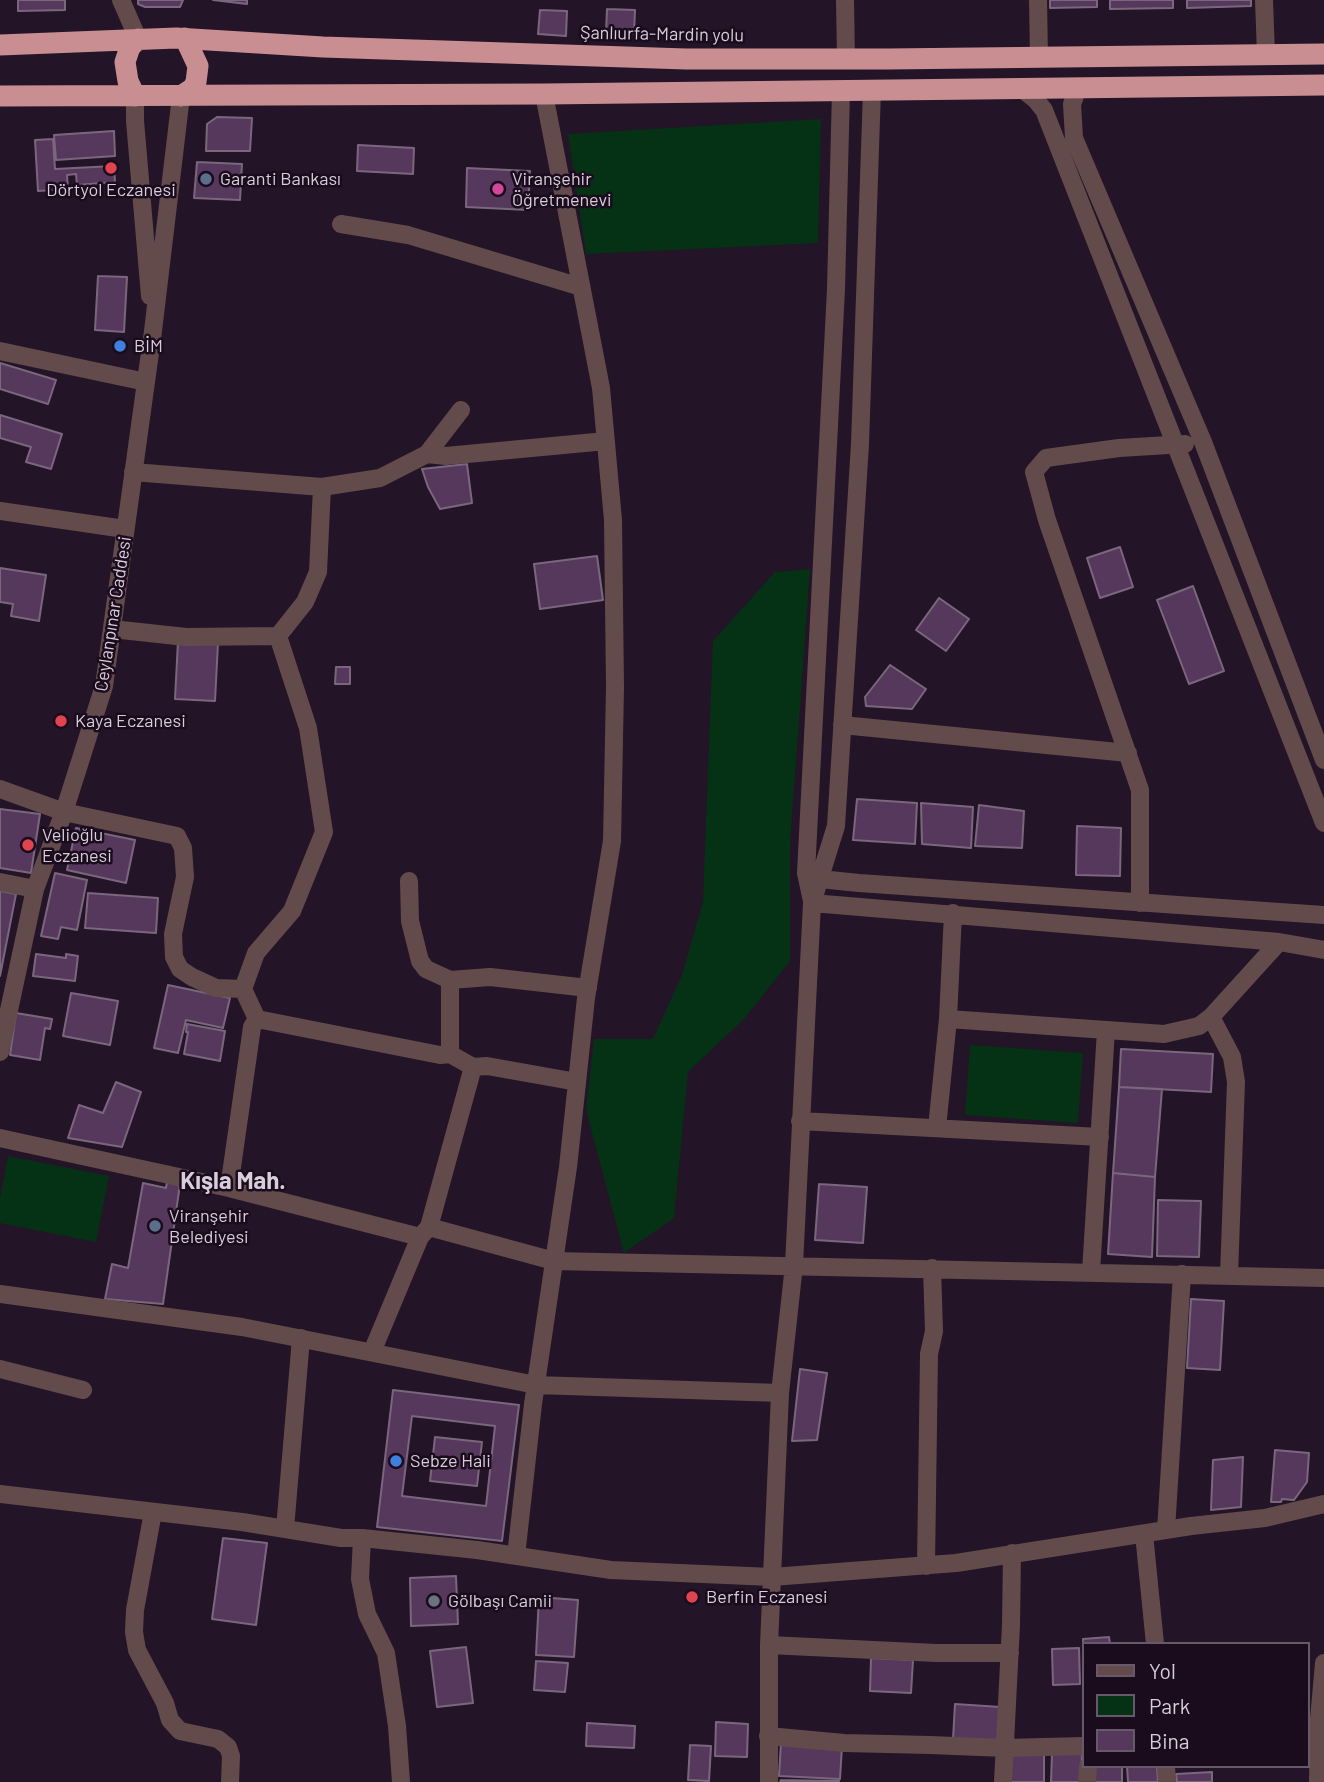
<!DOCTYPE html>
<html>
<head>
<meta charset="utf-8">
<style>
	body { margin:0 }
	#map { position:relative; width:1324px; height:1782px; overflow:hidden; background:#241427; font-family:Barlow,sans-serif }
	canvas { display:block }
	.legend { position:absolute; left:1082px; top:1642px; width:228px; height:126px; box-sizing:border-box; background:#1a0b1d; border:2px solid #665969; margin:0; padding:9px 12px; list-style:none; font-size:21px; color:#d8cdda }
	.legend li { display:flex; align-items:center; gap:14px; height:35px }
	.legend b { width:35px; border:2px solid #665969 }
</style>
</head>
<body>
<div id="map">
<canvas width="1324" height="1782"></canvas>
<ul class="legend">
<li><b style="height:9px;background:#634b4c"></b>Yol</li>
<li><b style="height:19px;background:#053215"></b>Park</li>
<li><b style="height:19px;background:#56385c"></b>Bina</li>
</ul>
</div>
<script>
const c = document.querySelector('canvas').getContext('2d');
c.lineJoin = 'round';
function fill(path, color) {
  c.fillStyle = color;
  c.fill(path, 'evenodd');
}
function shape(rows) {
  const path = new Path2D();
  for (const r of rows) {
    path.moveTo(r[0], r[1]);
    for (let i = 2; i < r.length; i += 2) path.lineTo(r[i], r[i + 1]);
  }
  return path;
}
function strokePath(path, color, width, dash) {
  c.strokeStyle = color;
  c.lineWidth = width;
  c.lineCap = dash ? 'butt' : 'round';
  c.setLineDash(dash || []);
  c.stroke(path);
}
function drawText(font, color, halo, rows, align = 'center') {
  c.font = font + ' Barlow,sans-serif';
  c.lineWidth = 5;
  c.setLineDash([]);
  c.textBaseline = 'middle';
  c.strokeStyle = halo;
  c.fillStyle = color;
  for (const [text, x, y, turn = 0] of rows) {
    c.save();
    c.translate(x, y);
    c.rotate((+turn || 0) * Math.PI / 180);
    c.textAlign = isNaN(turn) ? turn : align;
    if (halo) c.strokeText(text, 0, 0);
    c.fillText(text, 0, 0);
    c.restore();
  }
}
fill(shape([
	[821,119,818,243,586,254,568,134],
	[810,569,790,843,790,961,744,1019,688,1072,674,1218,624,1253,586,1110,594,1039,653,1039,682,975,703,902,713,641,775,572],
	[970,1045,1083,1053,1078,1123,965,1115],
	[8,1156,109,1176,96,1242,0,1223,0,1198]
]), '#053215');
const building = shape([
	[18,0,65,0,65,10,18,11,18,0],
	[138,0,183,0,180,7,145,7,138,4,138,0],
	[213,0,247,0,247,4,213,0],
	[1050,0,1097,0,1097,7,1050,8,1050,0],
	[1110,0,1173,0,1173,8,1110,9,1110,0],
	[1187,0,1251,0,1251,6,1187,8,1187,0],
	[607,9,635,10,634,34,606,33,607,9],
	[540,10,567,11,566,36,538,34,540,10],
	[217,117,252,118,250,151,206,151,207,124,217,117],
	[114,131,115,156,56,160,54,135,114,131],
	[53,139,55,169,114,166,115,182,77,185,76,174,67,175,68,189,38,191,35,140,53,139],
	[358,145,414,148,413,174,357,171,358,145],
	[197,162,242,164,240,200,194,198,197,162],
	[467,168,530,171,528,210,466,207,467,168],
	[98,276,127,277,124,332,95,330,98,276],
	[0,363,56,380,48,404,0,389,0,363],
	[0,415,62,434,51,469,26,462,31,447,0,438,0,415],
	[467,464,472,503,440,509,428,487,422,469,467,464],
	[1120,547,1133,587,1100,598,1087,558,1120,547],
	[597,556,603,600,540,609,534,564,597,556],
	[0,568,46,575,39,621,11,616,13,604,0,602,0,568],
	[1193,586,1224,671,1189,684,1157,600,1193,586],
	[939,598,969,619,946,651,916,630,939,598],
	[178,641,218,643,215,701,175,699,178,641],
	[890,665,926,689,912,709,866,706,865,697,890,665],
	[336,667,350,667,350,684,335,684,336,667],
	[857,799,917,803,915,844,853,840,857,799],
	[921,803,973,807,971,848,922,844,921,803],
	[979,805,1024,811,1022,848,975,846,979,805],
	[0,809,40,814,31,873,0,868,0,809],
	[1077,826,1121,828,1120,876,1076,875,1077,826],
	[76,828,135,840,126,883,67,870,76,828],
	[55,873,87,880,77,930,61,927,58,939,41,936,55,873],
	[0,891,16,894,0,976,0,891],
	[88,893,158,898,156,933,85,928,88,893],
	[36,954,66,958,66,954,78,956,75,981,33,976,36,954],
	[168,985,230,998,223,1028,186,1020,178,1053,154,1048,168,985],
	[71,993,118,1001,110,1045,63,1036,71,993],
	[16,1013,52,1019,50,1029,45,1028,40,1060,10,1055,16,1013],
	[187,1024,225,1031,220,1061,184,1054,188,1032,186,1032,187,1024],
	[1121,1049,1213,1054,1211,1092,1119,1087,1121,1049],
	[116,1082,141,1092,122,1147,68,1138,79,1105,103,1113,116,1082],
	[1119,1087,1162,1089,1155,1177,1113,1173,1119,1087],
	[1113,1173,1155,1177,1152,1257,1108,1254,1113,1173],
	[167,1182,180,1184,163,1304,105,1299,112,1264,128,1268,143,1183,166,1188,167,1182],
	[819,1184,867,1187,863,1243,815,1240,819,1184],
	[1158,1200,1201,1201,1199,1257,1157,1256,1158,1200],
	[1191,1299,1224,1301,1220,1370,1187,1368,1191,1299],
	[800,1369,827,1373,817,1440,792,1441,800,1369],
	[393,1390,519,1405,502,1541,377,1527,393,1390],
	[412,1416,495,1426,486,1506,402,1496,412,1416],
	[435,1437,482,1442,477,1486,430,1481,435,1437],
	[1275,1450,1309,1453,1307,1482,1294,1500,1282,1499,1281,1502,1271,1502,1275,1450],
	[1243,1457,1241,1507,1211,1510,1213,1460,1243,1457],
	[223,1538,267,1543,256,1625,212,1619,223,1538],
	[456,1576,458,1624,411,1626,410,1578,456,1576],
	[539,1597,578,1600,574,1657,536,1655,539,1597],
	[1109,1637,1110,1644,1084,1644,1084,1667,1083,1639,1109,1637],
	[466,1647,473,1703,437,1707,430,1651,466,1647],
	[1079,1648,1080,1684,1053,1685,1052,1649,1079,1648],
	[871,1658,913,1660,911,1693,870,1691,871,1658],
	[536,1661,568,1663,565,1692,534,1690,536,1661],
	[955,1704,1000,1707,998,1742,953,1739,955,1704],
	[716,1722,748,1724,747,1757,715,1756,716,1722],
	[587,1723,635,1726,634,1748,586,1746,587,1723],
	[781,1742,842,1746,840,1779,779,1776,781,1742],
	[690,1745,711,1746,709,1781,688,1780,690,1745],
	[1052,1754,1082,1754,1081,1782,1051,1782,1052,1754],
	[1011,1755,1044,1755,1044,1782,1011,1782,1011,1755],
	[1094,1766,1122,1766,1122,1782,1094,1782,1094,1766],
	[1127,1766,1157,1766,1158,1782,1128,1782,1127,1766],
	[1212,1772,1212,1782,1177,1782,1176,1774,1212,1772],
	[781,1780,839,1781,839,1782,780,1782,781,1780]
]);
fill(building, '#56385c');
strokePath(building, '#7a677e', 2);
strokePath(shape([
	[121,0,138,39],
	[845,0,846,59],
	[1038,0,1039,57],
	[1264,0,1266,55],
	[1078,88,1072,104,1074,138,1203,442,1324,760],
	[1022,89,1035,99,1044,110,1324,823],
	[135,96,135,121,150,296],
	[341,224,408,235,581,287],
	[0,351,146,382],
	[427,454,446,456,606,441],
	[133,472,322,487,380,478,427,454,461,410],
	[0,511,125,529],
	[112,629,186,637,278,636],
	[278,636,305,602,318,572,322,487],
	[842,725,1128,753],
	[0,789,64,812,177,836,183,848,185,877,173,934,174,957,180,969,192,977,216,988,243,989],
	[811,875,820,879,859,883,1324,915],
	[409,881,410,921,420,961,426,969,450,980,490,977,588,988],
	[0,882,35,889],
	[812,901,806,873,836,289,841,91],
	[812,903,1279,942,1324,950],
	[1140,903,1140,790,1047,520,1034,472,1046,458,1119,448,1185,444],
	[450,980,450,1054],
	[1211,1017,1232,1057,1236,1082,1229,1275],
	[257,1019,440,1055,450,1054,473,1067,487,1066,577,1082],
	[948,1019,1164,1034,1199,1026,1211,1017,1279,942],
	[0,1052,35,889,64,812,104,686,153,331,181,96],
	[800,1121,1100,1137],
	[937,1128,948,1019,953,913],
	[0,1138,229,1188,420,1237],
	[229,1188,252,1027,257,1019,243,989,256,953,292,911,324,832,308,728,278,636],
	[429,1227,554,1261,1324,1278],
	[1091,1272,1106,1030],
	[0,1294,242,1327,536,1385,780,1393],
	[372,1352,420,1237,429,1227,473,1067],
	[0,1369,83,1390],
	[0,1494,242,1522,341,1538,362,1538,477,1550,611,1570,772,1577,956,1563,1191,1526,1265,1518,1324,1504],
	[153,1512,135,1610,134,1632,137,1650,165,1703,170,1720,180,1731,218,1739,228,1747,231,1756,230,1782],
	[285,1529,301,1338],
	[1166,1530,1182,1274],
	[1144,1534,1155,1644],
	[362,1538,360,1579,367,1614,386,1653,397,1726,401,1782],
	[516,1556,533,1404,568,1167,586,998,612,841,615,687,613,520,601,388,544,94],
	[926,1566,929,1354,934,1331,932,1268],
	[769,1645,936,1653,1010,1653],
	[768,1736,844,1743,930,1745,1005,1748,1084,1746],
	[1166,1766,1167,1782],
	[769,1782,769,1645,780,1393,794,1265,812,903,836,826,860,444,872,90],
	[1003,1782,1011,1625,1012,1553],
	[1087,1782,1088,1766],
	[1318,1782,1319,1719,1324,1663]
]), '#634b4c', 18);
strokePath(shape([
	[0,45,176,38,323,47,686,59,888,59,1324,54],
	[0,96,544,94,1324,85],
	[135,96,128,81,125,62,130,47,138,39],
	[181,96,193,88,196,82,198,66,185,38]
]), '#c98e92', 21);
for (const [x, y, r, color] of [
	[111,168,7,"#e0444e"],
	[206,179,7,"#5c6f8a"],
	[498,189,7,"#d1479c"],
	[120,346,7,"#3f7fe0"],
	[61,721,7,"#e0444e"],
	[28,845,7,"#e0444e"],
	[155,1226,7,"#5c6f8a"],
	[396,1461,7,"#3f7fe0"],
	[692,1597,7,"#e0444e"],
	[434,1601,7,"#6b7280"]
]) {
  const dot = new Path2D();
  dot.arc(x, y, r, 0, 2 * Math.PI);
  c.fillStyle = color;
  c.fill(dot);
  strokePath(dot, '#1a0b1d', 2.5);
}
drawText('18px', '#d8cdda', '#1a0b1d', [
	["Şanlıurfa-Mardin yolu",662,34,1],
	["Ceylanpınar Caddesi",113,614,-81]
]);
drawText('18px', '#d8cdda', '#1a0b1d', [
	["Garanti Bankası",220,179],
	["Viranşehir",512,179],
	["Öğretmenevi",512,200],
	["Dörtyol Eczanesi",111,190,"center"],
	["BİM",134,346],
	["Kaya Eczanesi",75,721],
	["Velioğlu",42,835],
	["Eczanesi",42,856],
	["Viranşehir",169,1216],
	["Belediyesi",169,1237],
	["Sebze Hali",410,1461],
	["Berfin Eczanesi",706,1597],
	["Gölbaşı Camii",448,1601]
], 'left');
drawText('bold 24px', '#d8cdda', '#1a0b1d', [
	["Kışla Mah.",233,1181]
]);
</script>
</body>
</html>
